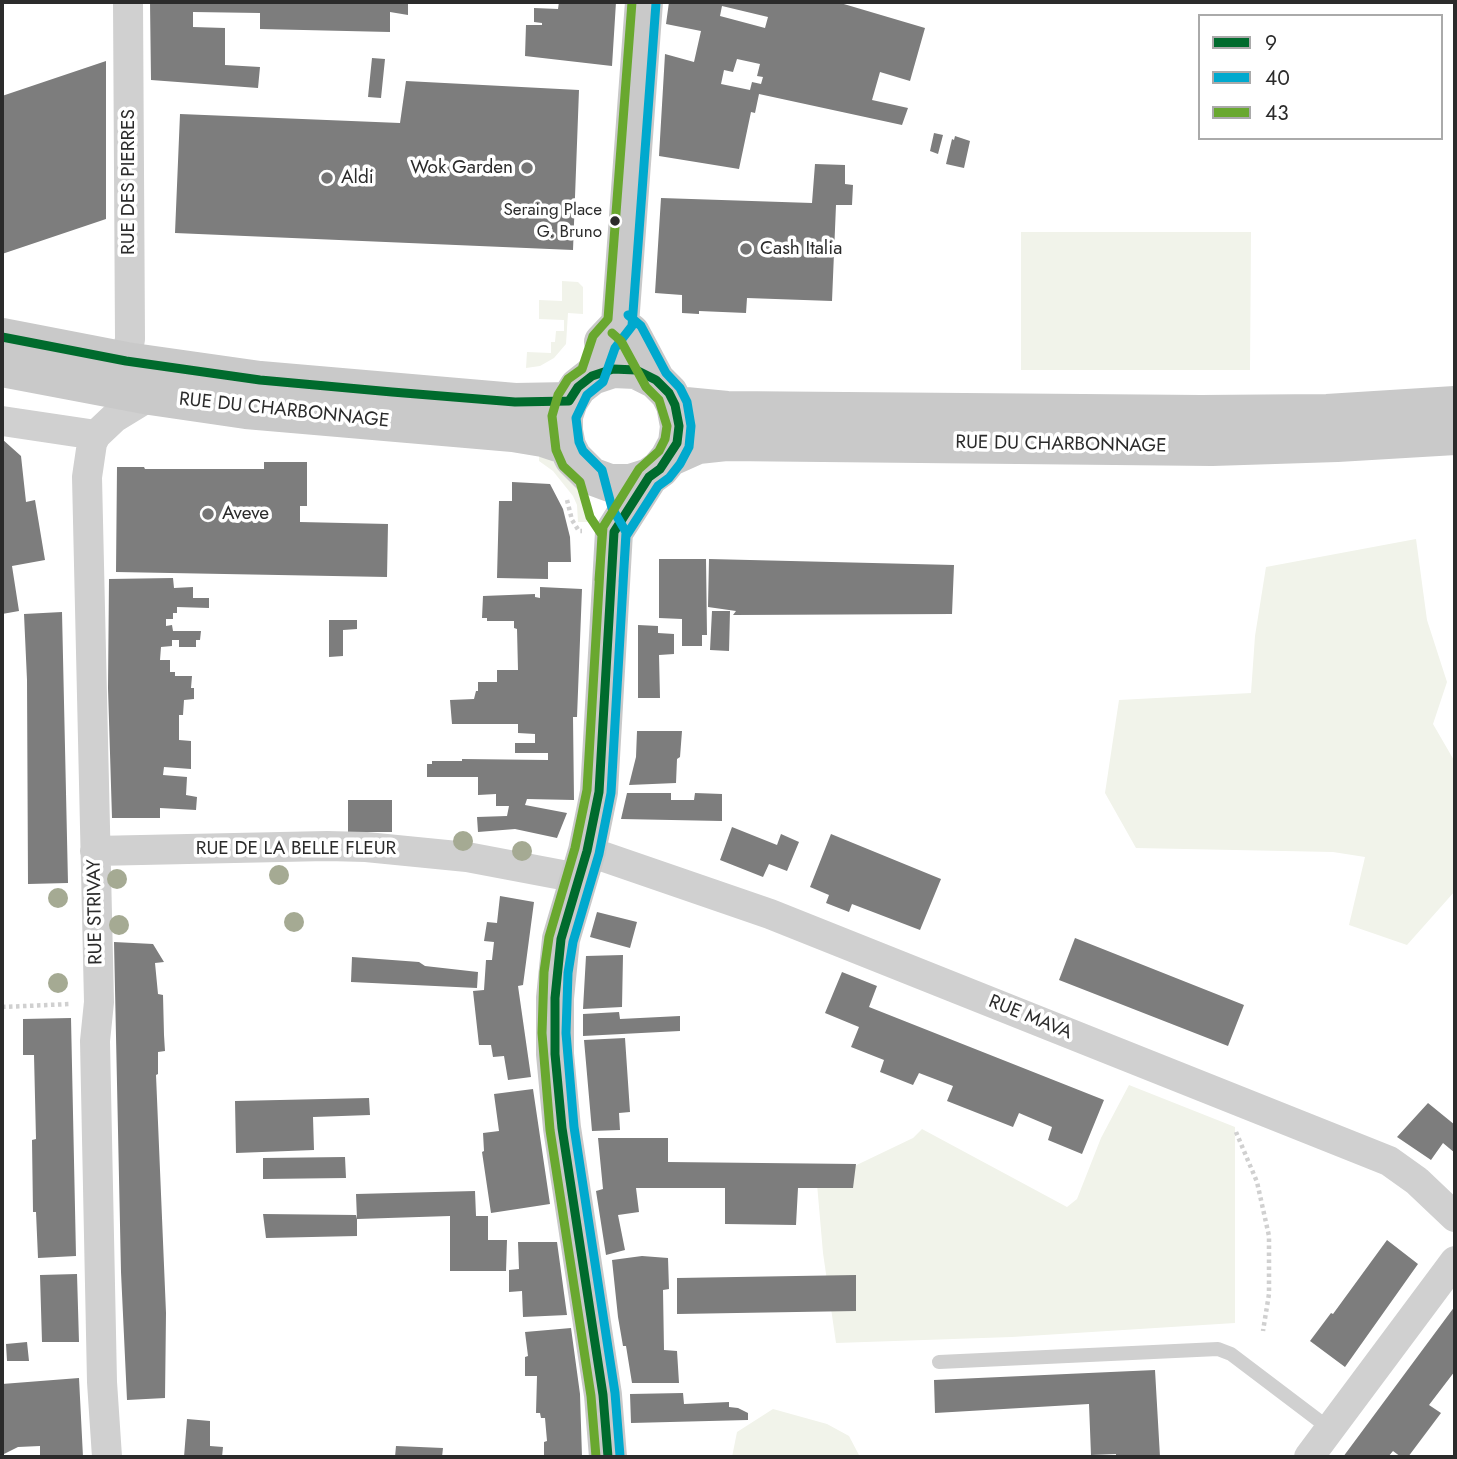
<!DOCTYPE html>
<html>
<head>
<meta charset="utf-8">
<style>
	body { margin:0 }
	#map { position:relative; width:1457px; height:1459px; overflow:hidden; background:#fff; font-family:Jost,sans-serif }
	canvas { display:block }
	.frame { position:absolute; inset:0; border:4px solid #2b2b2b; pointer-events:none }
	.legend { position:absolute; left:1198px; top:14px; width:245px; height:126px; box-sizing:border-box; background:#fff; border:2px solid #aaa; margin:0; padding:9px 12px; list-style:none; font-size:21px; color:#2b2b2b }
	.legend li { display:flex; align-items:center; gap:14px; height:35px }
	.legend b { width:35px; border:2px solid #aaa }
</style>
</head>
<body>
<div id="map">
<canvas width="1457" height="1459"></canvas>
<div class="frame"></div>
<ul class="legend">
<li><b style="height:9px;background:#006b2d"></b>9</li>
<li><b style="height:9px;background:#00a9ce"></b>40</li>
<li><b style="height:9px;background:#69a82f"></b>43</li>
</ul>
</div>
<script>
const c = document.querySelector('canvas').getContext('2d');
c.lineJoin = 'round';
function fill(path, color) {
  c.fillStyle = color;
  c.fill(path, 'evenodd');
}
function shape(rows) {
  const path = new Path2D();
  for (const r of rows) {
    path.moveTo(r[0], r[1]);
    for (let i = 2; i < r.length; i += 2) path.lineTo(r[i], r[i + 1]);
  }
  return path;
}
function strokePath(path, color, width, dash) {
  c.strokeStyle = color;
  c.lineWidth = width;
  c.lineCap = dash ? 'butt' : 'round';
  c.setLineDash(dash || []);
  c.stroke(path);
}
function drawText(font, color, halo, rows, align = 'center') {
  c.font = font + ' Jost,sans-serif';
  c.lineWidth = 7;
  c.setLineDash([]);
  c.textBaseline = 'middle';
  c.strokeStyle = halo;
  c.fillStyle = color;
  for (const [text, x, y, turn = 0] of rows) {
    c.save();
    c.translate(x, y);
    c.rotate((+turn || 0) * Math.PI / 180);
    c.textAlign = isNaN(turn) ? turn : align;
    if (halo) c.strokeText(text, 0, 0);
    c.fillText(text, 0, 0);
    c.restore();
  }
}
fill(shape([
	[1021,232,1251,232,1250,370,1021,370],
	[562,281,578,282,583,287,583,314,568,313,566,344,554,358,540,366,526,368,527,352,551,353,551,342,555,342,556,331,564,331,564,320,539,319,539,300,562,301],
	[539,448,583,491,588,501,590,522,578,522,577,505,573,496,553,471,539,461],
	[1416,539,1427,620,1447,682,1433,724,1455,762,1455,891,1407,945,1349,925,1365,857,1333,852,1136,848,1105,793,1119,700,1251,693,1255,636,1266,567],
	[1129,1085,1235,1127,1235,1323,1012,1337,836,1343,823,1253,817,1184,913,1138,922,1129,1067,1207,1077,1199,1101,1138],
	[773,1409,827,1424,849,1436,860,1457,732,1457,737,1432]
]), '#f1f3ea');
fill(shape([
	[150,2,408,2,408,15,390,12,390,32,260,29,260,13,193,12,193,27,225,28,225,65,260,67,258,88,151,80],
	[559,2,616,2,612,66,525,56,526,25,542,25,542,23,534,22,534,8,558,9],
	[669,2,837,2,925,28,910,81,880,72,872,100,908,108,902,125,759,94,755,113,751,112,739,169,659,156,665,54,694,62,701,31,666,24],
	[722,6,768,17,765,28,720,16],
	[737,59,760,64,757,76,763,77,761,84,752,82,750,90,721,84,724,70,733,72],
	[372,58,385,59,381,98,368,97],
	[106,61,106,219,2,254,2,96],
	[406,81,579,90,573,250,175,233,180,114,400,123],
	[934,133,943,135,938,154,930,151],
	[955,136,970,141,964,168,946,164,952,139,954,140],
	[815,164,845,165,845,184,853,185,852,205,836,205,832,301,747,298,746,313,699,311,699,314,682,313,682,295,655,293,661,198,812,203],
	[2,439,21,456,26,502,35,500,45,560,12,566,19,611,2,614],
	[264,462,307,462,307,506,300,506,300,522,388,524,387,577,116,572,117,467,144,467,145,469,264,469],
	[512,482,550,484,563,509,570,537,571,562,548,562,548,579,497,578,499,501,512,501],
	[659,559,706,559,707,635,702,635,702,646,682,646,682,619,659,618],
	[709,559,954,565,952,614,733,615,736,611,708,607],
	[173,578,174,588,193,587,193,598,209,598,209,608,177,607,177,613,173,613,173,619,166,619,166,626,172,625,173,631,201,631,200,640,196,640,196,647,179,647,179,640,172,640,172,646,161,647,160,660,170,660,170,672,175,672,175,676,192,676,191,688,194,688,194,699,184,700,183,715,179,715,179,740,191,741,191,769,164,767,163,775,187,777,186,795,197,797,196,810,160,808,160,818,112,818,108,688,109,579],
	[540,587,582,589,577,717,573,717,574,800,527,799,525,805,567,813,557,838,515,829,478,832,477,817,507,816,509,806,496,806,496,794,478,795,478,777,427,777,427,764,432,764,432,761,462,761,462,759,548,760,548,753,515,753,515,743,535,743,535,734,518,733,518,724,452,724,450,700,474,699,476,691,478,691,478,682,497,682,497,670,518,670,517,629,514,628,514,621,487,621,487,618,482,618,483,596,535,594,535,597,540,598],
	[712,611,730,611,729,651,710,650],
	[62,612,68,883,28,884,27,680,24,614],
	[329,620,357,620,357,629,343,630,343,656,329,657],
	[638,625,658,626,658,633,674,634,674,654,659,655,660,698,638,698],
	[637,731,682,731,680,757,677,759,676,783,629,785,636,757],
	[627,793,671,793,671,800,694,800,695,793,722,794,722,821,621,819],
	[348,800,392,800,392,832,348,832],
	[732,827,777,845,781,834,799,842,787,871,769,864,763,877,720,860],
	[831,834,941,879,920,930,852,904,849,912,826,903,829,895,810,887],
	[500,896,534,902,523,985,518,986,531,1077,508,1080,504,1056,493,1057,491,1045,479,1045,473,991,484,990,486,960,492,960,494,942,484,941,487,922,497,923],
	[597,912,637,922,630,948,590,937],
	[1075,938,1244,1005,1228,1046,1059,980],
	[114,942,153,944,164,962,155,963,158,994,163,995,164,1035,165,1051,158,1052,158,1074,156,1075,166,1313,165,1398,127,1400,121,1272],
	[623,955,622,1007,583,1009,586,956],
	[352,957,419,962,425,966,478,972,477,988,351,982],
	[842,972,877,986,869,1007,1104,1100,1082,1154,1048,1140,1052,1127,1019,1113,1013,1127,947,1101,953,1086,919,1073,913,1085,880,1072,884,1060,851,1047,859,1027,825,1013],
	[619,1012,620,1019,680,1016,680,1031,583,1036,583,1014],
	[71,1018,76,1256,38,1258,36,1212,33,1212,32,1140,36,1139,34,1055,23,1055,23,1019],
	[625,1038,630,1112,619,1113,620,1130,592,1131,584,1040],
	[533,1089,550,1204,491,1213,482,1152,484,1151,483,1133,499,1131,494,1094],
	[369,1098,370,1115,313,1117,314,1150,236,1153,235,1101],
	[1428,1103,1455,1125,1455,1153,1443,1143,1431,1160,1397,1137],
	[598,1138,668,1138,668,1162,856,1164,853,1188,798,1188,796,1225,725,1224,725,1188,636,1188,639,1212,618,1215,625,1250,606,1255,596,1191,603,1189],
	[345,1157,346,1178,263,1179,263,1158],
	[475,1191,476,1216,488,1216,488,1240,507,1240,506,1271,450,1271,450,1216,357,1219,357,1236,266,1238,263,1214,356,1215,357,1219,356,1194],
	[1387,1240,1418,1264,1345,1367,1310,1341,1331,1313,1333,1314],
	[518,1242,557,1242,567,1315,523,1317,522,1291,509,1292,509,1270,519,1269],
	[642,1256,668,1258,669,1289,663,1290,664,1350,677,1351,679,1383,632,1383,626,1346,623,1346,618,1317,612,1260],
	[77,1274,79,1342,42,1342,40,1275],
	[856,1275,856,1311,677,1314,677,1278],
	[1455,1306,1455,1371,1429,1405,1441,1413,1408,1457,1401,1457,1393,1451,1388,1457,1343,1457],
	[571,1328,580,1394,582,1457,544,1457,544,1442,547,1441,545,1418,541,1418,540,1413,536,1413,537,1376,525,1376,525,1357,528,1356,525,1332],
	[27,1342,29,1361,7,1361,6,1344],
	[1155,1370,1160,1457,1116,1457,1116,1454,1091,1455,1089,1404,935,1413,934,1380],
	[79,1378,83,1457,47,1457,47,1455,40,1455,40,1446,18,1447,2,1455,2,1384],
	[683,1393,684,1404,729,1402,729,1407,738,1408,748,1413,748,1420,631,1423,630,1394],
	[187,1419,210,1421,210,1446,223,1447,222,1457,184,1457],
	[396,1446,443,1448,442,1457,395,1457]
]), '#7d7d7d');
strokePath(shape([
	[567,500,572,520,579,531,582,531],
	[2,1007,71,1004],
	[1236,1132,1257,1182,1269,1236,1269,1294,1263,1331]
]), '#d0d0d0', 4.5, [3.5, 3.5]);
strokePath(shape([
	[939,1362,1218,1349,1231,1354,1330,1429]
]), '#d0d0d0', 14);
strokePath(shape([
	[126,361,130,339,128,2],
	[2,421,96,435],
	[95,851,327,846,366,847,467,857,578,878],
	[587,851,770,914,1374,1155,1389,1161,1417,1181,1455,1217],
	[107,1457,102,1382,95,1041,99,1002,87,477,92,443,96,435,114,418,150,396],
	[1309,1457,1455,1261]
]), '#d0d0d0', 30);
strokePath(shape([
	[620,324,631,333,656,380,669,393,675,405,679,426,677,443,669,458,660,469,649,477,630,483,610,483,591,476,573,458,567,446,564,431,564,416,569,401,578,387,592,376,613,369,636,370,656,380],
	[2,337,126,361,260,380,515,402,569,401],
	[603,342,620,324,644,2],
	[2,368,150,396,246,410,513,433,543,438,567,446],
	[675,405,727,410,1201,414,1327,413,1455,405],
	[669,458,698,445,726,442,1212,447,1337,443,1455,436],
	[608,1457,603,1395,562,1128,555,1054,555,998,561,939,587,851,599,792,614,532,649,477]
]), '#c9c9c9', 38);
strokePath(shape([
	[2,337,126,361,260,380,392,392,515,402,569,401,578,387,592,376,613,369,636,370,656,380,669,393,675,405,679,426,677,443,660,469,649,477,614,532,599,792,587,851,561,939,555,998,555,1054,562,1128,603,1395,608,1457]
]), '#006b2d', 9);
strokePath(shape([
	[623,582,626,536,658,486,669,478,680,464,689,447,691,426,687,402,680,388,666,373,641,326,628,315],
	[620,1456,615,1393,574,1127,566,1033,568,973,573,942,599,854,611,793,626,532,612,508,602,470,583,451,579,442,576,418,587,395,603,382,615,348,632,326,656,3]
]), '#00a9ce', 9);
strokePath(shape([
	[599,580,603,527,639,469,659,451,665,439,667,426,659,400,646,387,621,341,612,333],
	[596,1457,591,1396,550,1130,542,1033,544,972,549,937,575,848,587,790,602,535,590,517,580,482,563,466,556,450,552,416,558,395,568,379,582,369,593,336,608,319,632,2]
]), '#69a82f', 9);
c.fillStyle = '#a5aa93';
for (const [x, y] of [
	[463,841],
	[522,851],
	[279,875],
	[117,879],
	[58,898],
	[294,922],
	[119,925],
	[58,983]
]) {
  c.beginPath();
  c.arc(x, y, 10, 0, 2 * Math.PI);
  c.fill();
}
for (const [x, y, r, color] of [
	[527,168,7,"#757575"],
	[327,178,7,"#757575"],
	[615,221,6,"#2b2b2b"],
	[746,249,7,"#757575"],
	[208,514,7,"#757575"]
]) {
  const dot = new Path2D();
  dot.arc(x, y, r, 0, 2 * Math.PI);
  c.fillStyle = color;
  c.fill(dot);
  strokePath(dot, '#fff', 2.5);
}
drawText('17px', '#2b2b2b', '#fff', [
	["Seraing Place",602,211],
	["G. Bruno",602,233]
], 'right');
drawText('19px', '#2b2b2b', '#fff', [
	["Wok Garden",513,168,"right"],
	["Aldi",341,178],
	["Cash Italia",760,249],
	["Aveve",222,514]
], 'left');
drawText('19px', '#2b2b2b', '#fff', [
	["RUE DES PIERRES",129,182,-90],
	["RUE DU CHARBONNAGE",284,411,6],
	["RUE DU CHARBONNAGE",1061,445,1],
	["RUE DE LA BELLE FLEUR",296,849],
	["RUE STRIVAY",96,912,-91],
	["RUE MAVA",1030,1018,22]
]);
</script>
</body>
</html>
